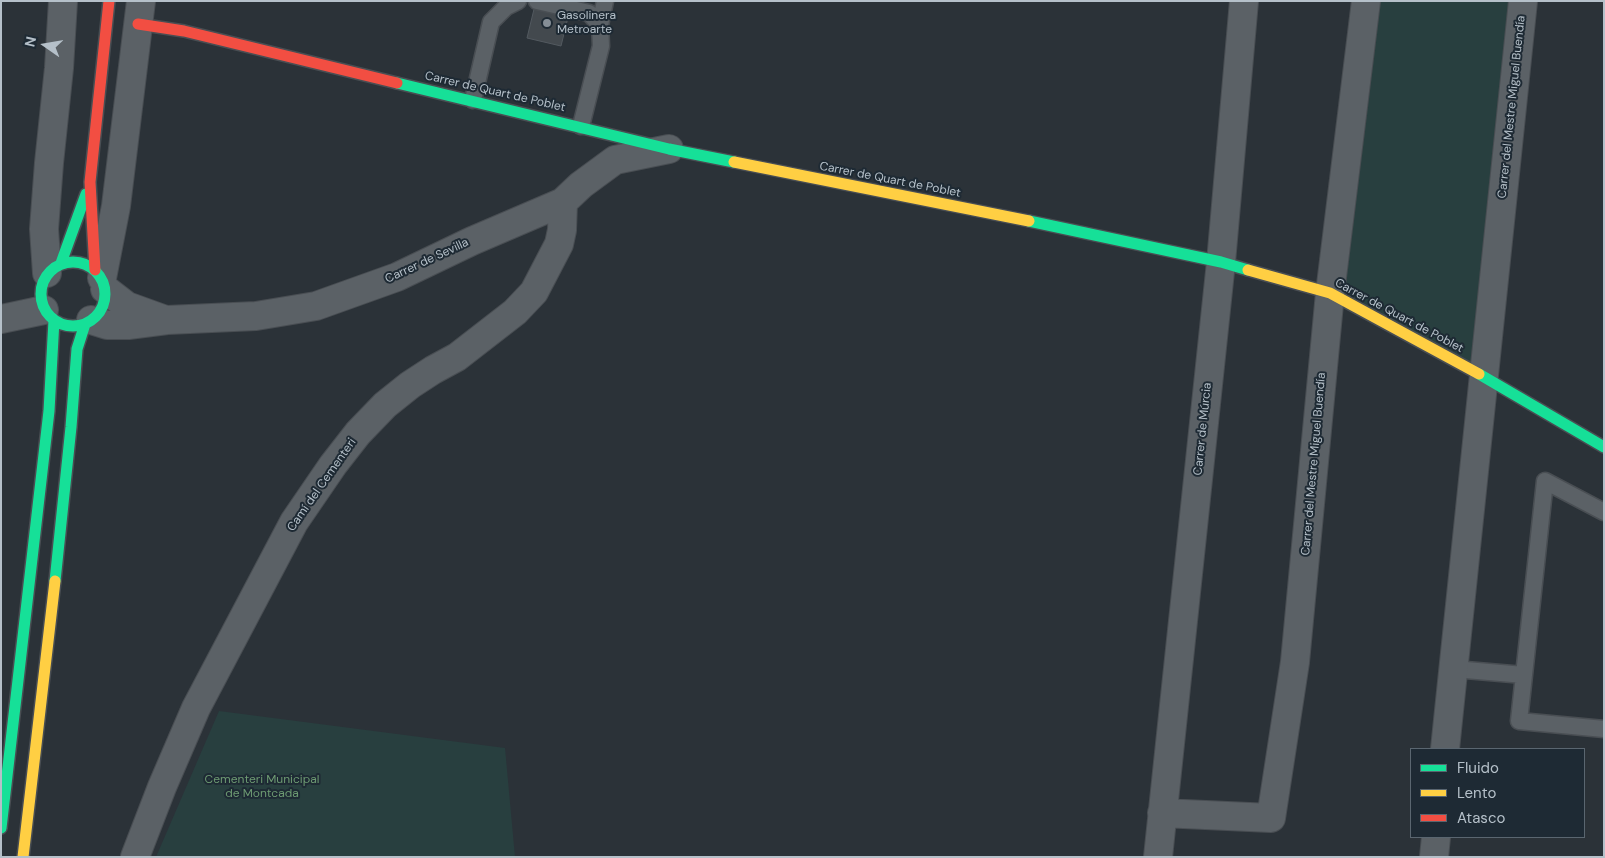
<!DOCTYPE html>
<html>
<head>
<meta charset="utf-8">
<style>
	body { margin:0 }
	#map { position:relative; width:1605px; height:858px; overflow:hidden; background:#2b3238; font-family:"DM Sans",sans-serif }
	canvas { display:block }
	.frame { position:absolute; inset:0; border:2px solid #b5c0c9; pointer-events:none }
	.legend { position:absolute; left:1410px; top:748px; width:175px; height:90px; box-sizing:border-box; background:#1e2a34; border:1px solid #5a6670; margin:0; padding:6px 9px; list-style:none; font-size:15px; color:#b5c0c9 }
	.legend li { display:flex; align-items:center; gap:10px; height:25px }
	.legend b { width:25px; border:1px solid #5a6670 }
	.north { position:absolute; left:20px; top:20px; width:50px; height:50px; -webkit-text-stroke:4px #1e2a34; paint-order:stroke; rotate:283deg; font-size:14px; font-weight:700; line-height:20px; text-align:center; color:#b5c0c9 }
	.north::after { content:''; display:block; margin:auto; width:18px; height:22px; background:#b5c0c9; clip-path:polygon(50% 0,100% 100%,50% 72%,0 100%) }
</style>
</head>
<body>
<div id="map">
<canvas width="1605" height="858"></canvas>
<div class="frame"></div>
<ul class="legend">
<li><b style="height:6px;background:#16e098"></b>Fluido</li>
<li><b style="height:6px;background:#ffcf43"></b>Lento</li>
<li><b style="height:6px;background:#f24e42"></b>Atasco</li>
</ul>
<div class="north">N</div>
</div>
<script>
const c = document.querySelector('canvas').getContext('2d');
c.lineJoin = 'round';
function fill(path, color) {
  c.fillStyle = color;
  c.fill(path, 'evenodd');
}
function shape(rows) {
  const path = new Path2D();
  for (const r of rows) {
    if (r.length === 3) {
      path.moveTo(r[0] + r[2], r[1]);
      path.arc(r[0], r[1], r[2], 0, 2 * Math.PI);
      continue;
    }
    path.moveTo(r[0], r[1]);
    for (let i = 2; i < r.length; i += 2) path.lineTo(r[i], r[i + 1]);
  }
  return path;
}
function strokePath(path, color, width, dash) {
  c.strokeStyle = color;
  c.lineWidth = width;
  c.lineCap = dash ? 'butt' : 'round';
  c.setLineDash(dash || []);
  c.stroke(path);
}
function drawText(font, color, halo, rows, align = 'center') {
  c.font = font + ' "DM Sans",sans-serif';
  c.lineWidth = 4;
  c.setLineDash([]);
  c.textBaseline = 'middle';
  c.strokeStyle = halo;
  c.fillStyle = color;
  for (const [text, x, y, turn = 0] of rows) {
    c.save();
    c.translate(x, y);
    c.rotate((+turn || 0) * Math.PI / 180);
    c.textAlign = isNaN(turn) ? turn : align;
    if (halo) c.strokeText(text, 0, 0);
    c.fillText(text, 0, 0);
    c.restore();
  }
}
fill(shape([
	[1374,1,1514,1,1476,366,1340,290],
	[219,711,505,748,515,857,156,857]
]), '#283f3f');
const building = shape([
	[536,1,572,1,561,46,527,38,536,1]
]);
fill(building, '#43494e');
strokePath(building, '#535a60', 1);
const lane = shape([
	[537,1,589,13,600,25,601,46,581,126],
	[600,25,605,1],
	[473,100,491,22,506,7,518,1],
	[1604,512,1545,481,1519,721,1604,729],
	[1454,669,1524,675]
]);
const street = shape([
	[47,273,44,229,49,163,59,68,63,1],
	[102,278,116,206,141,1],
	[105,289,127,306,163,319],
	[1,319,44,310],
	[91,320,107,325,128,325,167,320,256,316,316,306,397,277,472,241,563,202,581,185,615,160,669,149],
	[1445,749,1523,1],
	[1162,813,1271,818,1295,662,1330,293,1366,1],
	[135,857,162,787,196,708,294,522,333,465,358,433,385,405,410,385,433,370,457,357,515,312,534,292,559,244,562,230,563,202],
	[1158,857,1221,262,1244,1],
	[1434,857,1436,837]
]);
const fast = shape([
	[397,83,669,149,734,162],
	[1029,221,1221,262,1248,270],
	[73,294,32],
	[61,263,86,194],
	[1479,374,1604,447],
	[55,581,71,427,77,349,85,324],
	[1,828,49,411,54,320]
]);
const slow = shape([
	[734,162,1029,221],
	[1248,270,1330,293,1479,374],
	[23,857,55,581]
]);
const jam = shape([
	[138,24,184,31,397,83],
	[95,270,90,182,109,1]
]);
strokePath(lane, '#494e53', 19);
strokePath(street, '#494e53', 30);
strokePath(fast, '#494e53', 14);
strokePath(slow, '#494e53', 14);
strokePath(jam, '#494e53', 14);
strokePath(lane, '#5b6166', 16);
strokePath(street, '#5b6166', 28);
strokePath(fast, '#16e098', 11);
strokePath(slow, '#ffcf43', 11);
strokePath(jam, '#f24e42', 11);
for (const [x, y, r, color] of [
	[547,23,5,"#858e96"]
]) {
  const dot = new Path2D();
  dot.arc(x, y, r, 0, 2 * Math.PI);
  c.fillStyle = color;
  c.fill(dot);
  strokePath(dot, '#1e2a34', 2);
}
drawText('12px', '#b5c0c9', '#1e2a34', [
	["Gasolinera",557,16],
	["Metroarte",557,30]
], 'left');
drawText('12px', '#b5c0c9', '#1e2a34', [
	["Carrer de Quart de Poblet",495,92,13],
	["Carrer del Mestre Miguel Buendía",1512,107,-84],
	["Carrer de Quart de Poblet",890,180,11],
	["Carrer de Sevilla",427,261,-25],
	["Carrer de Quart de Poblet",1399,316,28],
	["Carrer de Múrcia",1203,429,-84],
	["Carrer del Mestre Miguel Buendía",1314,464,-85],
	["Camí del Cementeri",322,485,-55]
]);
drawText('12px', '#6d9a72', '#1e2a34', [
	["Cementeri Municipal",262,780],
	["de Montcada",262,794]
]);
</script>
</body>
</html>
